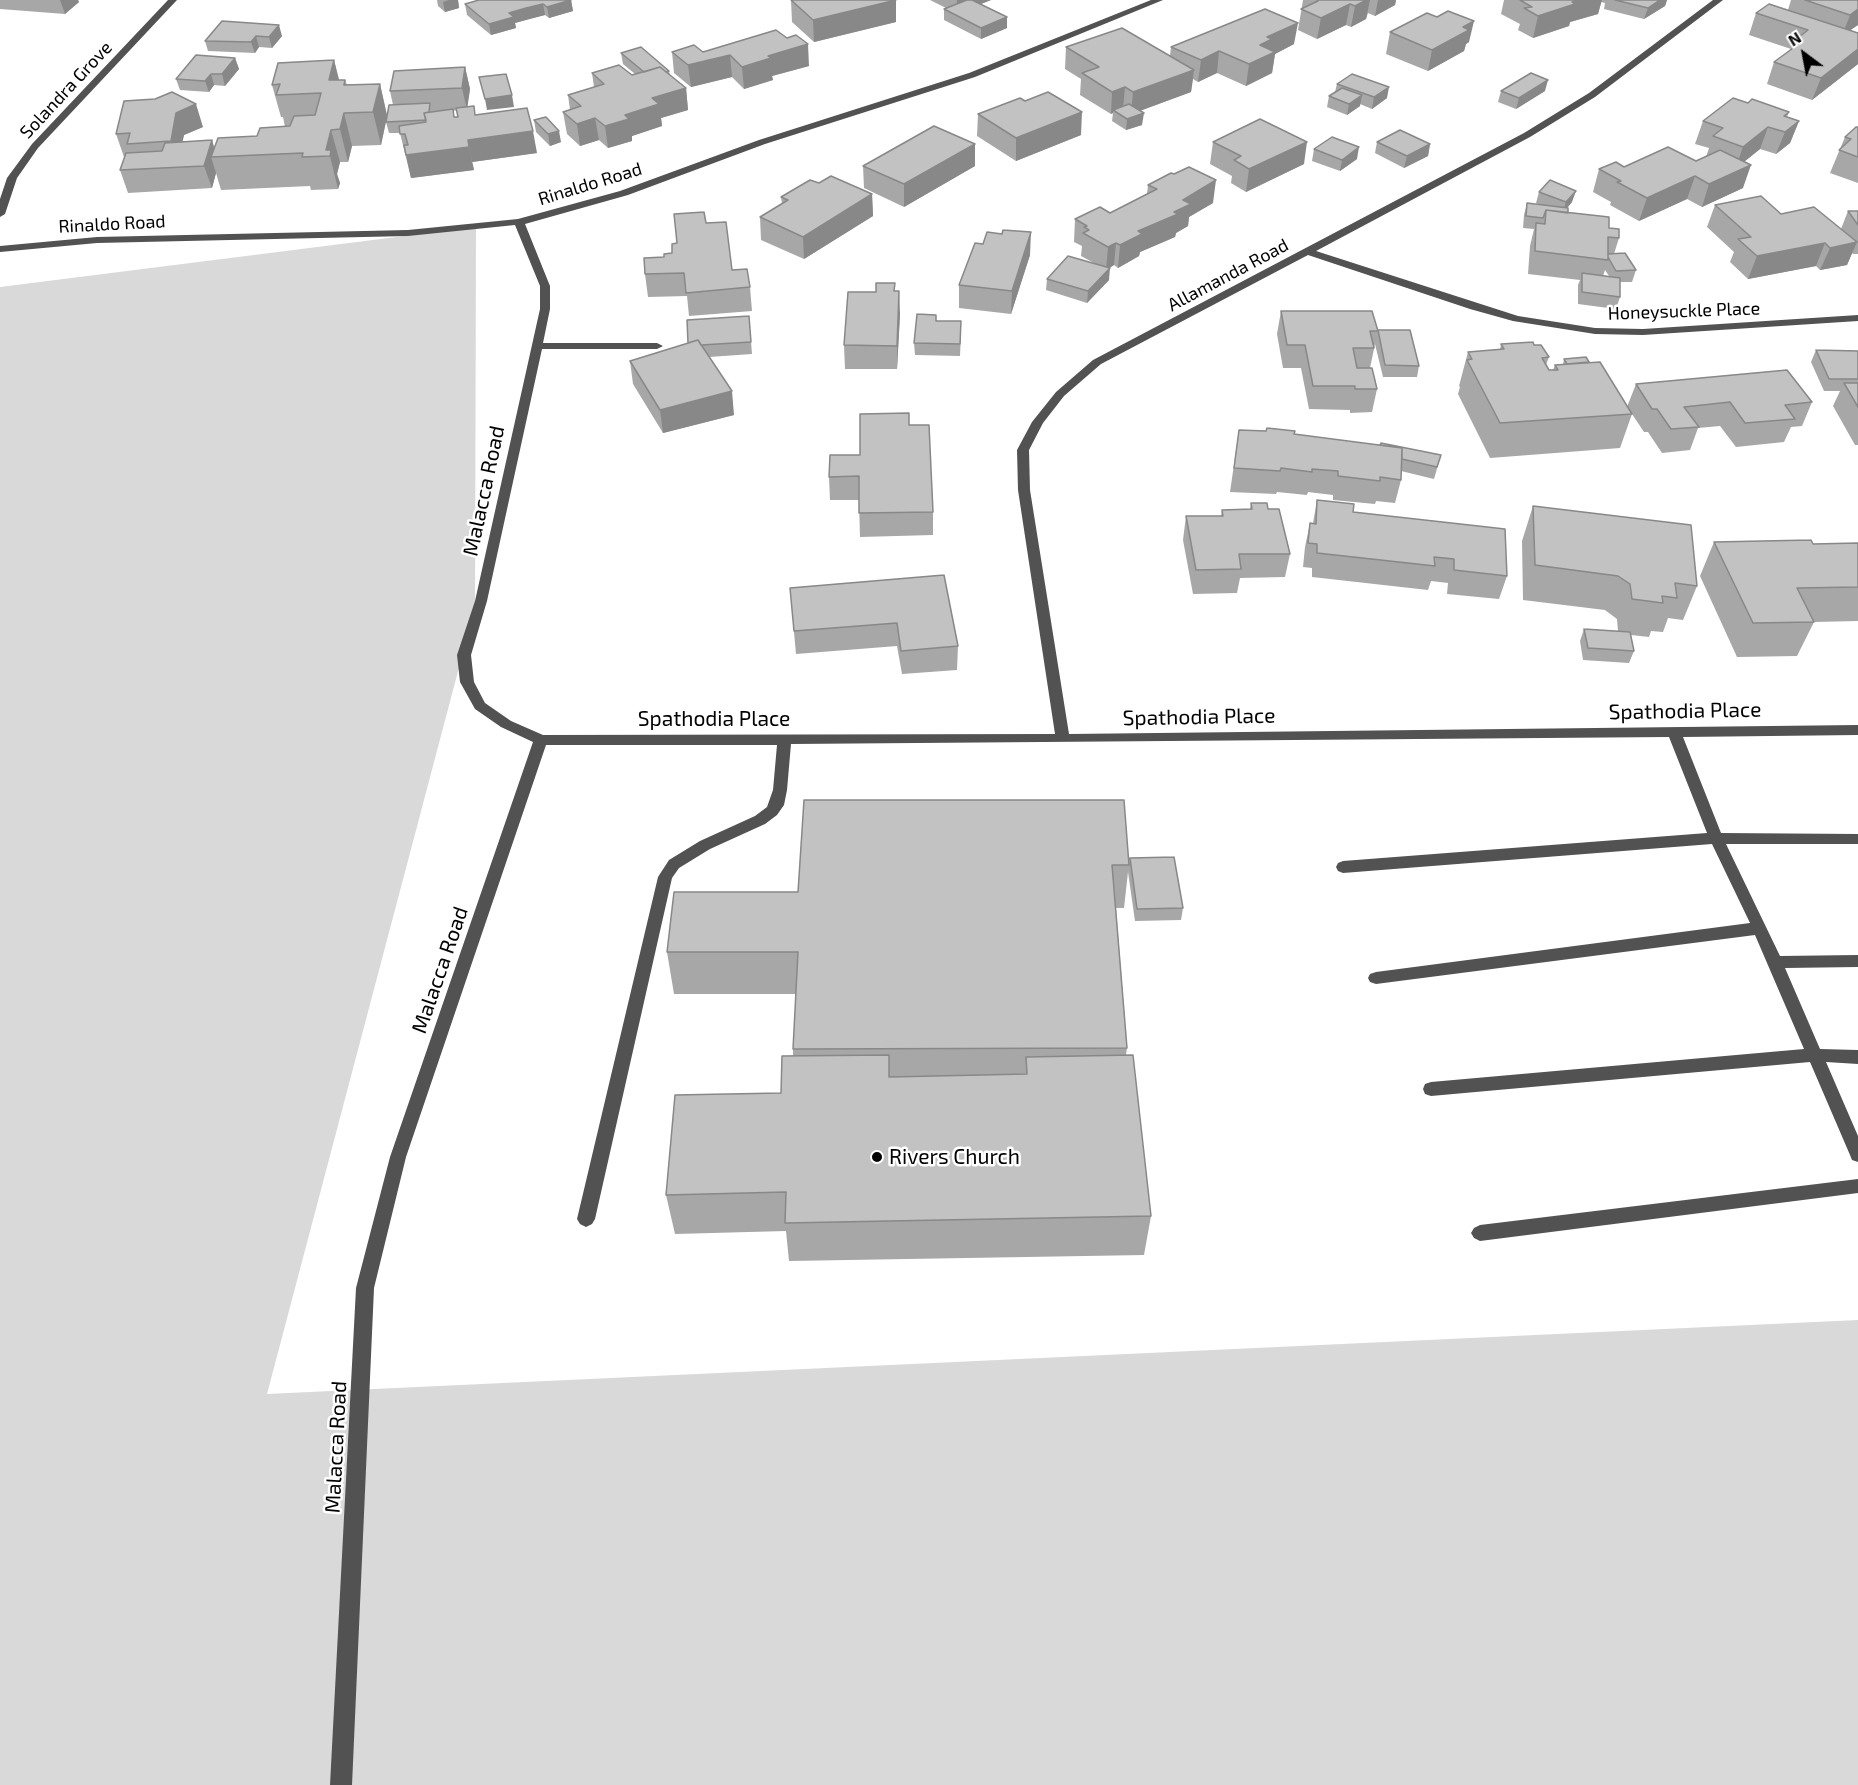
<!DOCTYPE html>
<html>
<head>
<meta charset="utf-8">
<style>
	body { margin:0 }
	#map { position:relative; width:1858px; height:1785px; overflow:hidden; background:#fff; font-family:"Exo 2",sans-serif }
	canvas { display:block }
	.north { position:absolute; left:1774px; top:24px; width:60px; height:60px; -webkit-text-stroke:4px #fff; paint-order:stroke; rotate:328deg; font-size:16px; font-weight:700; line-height:24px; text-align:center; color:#000 }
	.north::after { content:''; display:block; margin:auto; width:21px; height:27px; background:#000; clip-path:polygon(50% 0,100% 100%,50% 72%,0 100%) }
</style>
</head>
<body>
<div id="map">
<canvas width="1858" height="1785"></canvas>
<div class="north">N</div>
</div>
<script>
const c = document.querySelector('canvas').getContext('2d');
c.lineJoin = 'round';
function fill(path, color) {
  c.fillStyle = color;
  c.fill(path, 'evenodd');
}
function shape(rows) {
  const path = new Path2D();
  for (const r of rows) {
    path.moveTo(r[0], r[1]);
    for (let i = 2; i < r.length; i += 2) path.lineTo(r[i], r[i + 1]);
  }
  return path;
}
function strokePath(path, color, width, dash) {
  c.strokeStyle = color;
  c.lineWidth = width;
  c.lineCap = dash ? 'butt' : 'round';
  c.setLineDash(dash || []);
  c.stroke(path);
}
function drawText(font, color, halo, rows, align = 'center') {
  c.font = font + ' "Exo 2",sans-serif';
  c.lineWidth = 5;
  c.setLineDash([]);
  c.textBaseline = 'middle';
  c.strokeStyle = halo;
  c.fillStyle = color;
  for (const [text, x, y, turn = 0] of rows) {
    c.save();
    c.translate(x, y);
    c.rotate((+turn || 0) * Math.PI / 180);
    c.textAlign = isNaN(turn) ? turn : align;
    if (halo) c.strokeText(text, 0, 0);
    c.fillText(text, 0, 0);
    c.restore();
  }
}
fill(shape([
	[476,227,475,607,267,1394,1858,1320,1858,1785,0,1785,0,287]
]), '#d9d9d9');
fill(shape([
	[168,0,177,0,38,148,17,178,5,214,0,217,0,199,7,178,32,144,168,0],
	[1151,0,1163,0,975,77,765,144,628,195,525,224,550,286,550,309,543,343,657,343,663,346,657,349,542,349,487,601,471,655,474,682,485,703,511,721,543,735,1055,734,1018,490,1017,450,1032,422,1056,392,1093,360,1524,133,1589,93,1713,0,1723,0,1595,97,1530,137,1316,251,1518,316,1595,328,1643,329,1858,315,1858,321,1643,335,1595,334,1513,321,1470,309,1308,255,1101,364,1064,396,1043,423,1029,450,1030,490,1069,734,1858,725,1858,735,1683,737,1721,833,1858,834,1858,844,1726,844,1780,956,1858,955,1858,967,1785,968,1820,1049,1858,1050,1858,1064,1826,1062,1858,1136,1858,1162,1852,1160,1850,1155,1810,1062,1431,1096,1425,1094,1423,1089,1425,1084,1431,1082,1804,1049,1755,935,1376,984,1370,982,1368,978,1370,974,1376,972,1750,923,1712,844,1343,873,1338,871,1336,867,1338,863,1343,861,1707,833,1669,737,791,744,787,790,784,805,777,815,765,824,710,849,679,868,672,878,595,1219,592,1224,586,1227,580,1224,577,1219,658,877,669,860,700,841,755,816,767,807,773,790,777,745,546,745,406,1157,374,1288,352,1785,330,1785,356,1288,390,1157,533,742,501,727,475,709,460,682,457,655,475,601,540,309,540,286,515,225,408,236,97,243,0,252,0,246,97,237,408,230,518,219,620,191,759,140,969,73,1151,0],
	[1858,1179,1858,1193,1480,1241,1474,1238,1471,1233,1474,1228,1480,1225,1858,1179]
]), '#525252');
fill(shape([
	[0,0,78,0,79,2,65,14,0,9],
	[437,0,458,0,459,8,445,12,438,6],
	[571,0,573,11,549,18,545,15,528,19,515,23,516,28,491,35,467,15,465,4],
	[791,0,896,0,896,22,814,42,792,22],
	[930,0,991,0,981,4,1007,28,981,39,944,20,944,9,946,8],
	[1303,0,1396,0,1395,5,1375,16,1368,13,1366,19,1351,27,1346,25,1317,39,1298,30],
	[1504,0,1667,0,1665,6,1644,19,1604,9,1605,3,1601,2,1598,14,1570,22,1569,26,1533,38,1518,30,1520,24,1501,14],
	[1791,0,1858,0,1858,25,1850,30,1858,33,1858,64,1812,100,1767,84,1774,62,1791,49,1749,35,1756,13,1788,10],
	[1437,17,1469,42,1466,44,1464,51,1428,71,1386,54,1390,32],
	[222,21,282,36,272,48,259,47,255,53,208,51,205,41],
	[776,30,809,66,772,76,773,80,744,89,732,77,691,87,674,73,672,52,703,52],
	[1294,44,1275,54,1272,73,1246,86,1217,73,1198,82,1193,79,1191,92,1140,111,1142,125,1126,130,1112,121,1113,113,1111,114,1080,95,1081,79,1065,69,1066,47,1170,56,1171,47],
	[621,53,669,71,670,75,686,88,688,110,661,118,662,126,632,136,632,141,608,148,599,140,580,146,567,134,563,112,570,110,568,95,594,87,592,73,632,75,635,74,623,64],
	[235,58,239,69,225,86,214,85,209,92,180,90,176,79],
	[334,60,339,80,345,80,347,85,380,84,387,115,393,105,390,91,465,67,470,89,467,107,475,115,537,153,472,162,474,170,411,178,400,133,389,133,386,122,381,145,352,146,348,162,340,162,337,174,340,183,338,189,311,190,310,186,221,190,216,173,212,188,128,193,120,170,125,157,124,157,116,134,203,127,184,135,182,142,212,140,214,148,257,136,285,127,283,117,281,117,272,85],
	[457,110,458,117,454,117,453,111],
	[1337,84,1387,98,1372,109,1360,104,1360,106,1347,115,1327,107,1329,96,1335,92],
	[1501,91,1545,91,1516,109,1498,102],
	[1748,103,1789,112,1787,117,1799,121,1790,143,1776,154,1760,149,1744,162,1743,188,1702,207,1687,199,1639,221,1610,205,1611,202,1593,192,1599,169,1696,161,1706,157,1709,148,1695,144,1703,121],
	[978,114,1081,135,1016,161,977,136],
	[534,120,561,142,550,146,536,132],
	[1858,127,1858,183,1830,173,1845,137],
	[1213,142,1304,164,1246,192,1231,183,1232,176,1210,164],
	[1377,142,1430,144,1428,156,1404,168,1375,153],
	[975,144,975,166,904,207,864,188,863,166],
	[1314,149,1357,159,1340,171,1312,161],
	[819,183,872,194,873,216,804,259,761,240,760,217,782,204,781,197],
	[1148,185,1213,203,1189,217,1188,226,1176,233,1175,237,1140,252,1139,256,1118,268,1114,265,1109,268,1109,280,1087,303,1046,290,1047,279,1094,263,1081,256,1082,246,1074,242,1075,219,1110,213,1147,194],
	[1539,192,1572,202,1567,208,1568,213,1609,228,1619,238,1614,254,1636,270,1632,282,1620,282,1620,297,1616,309,1578,304,1578,285,1580,280,1528,274,1530,246,1534,229,1523,228,1524,215,1527,203,1540,205,1536,203],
	[1605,270,1609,276,1603,276],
	[1715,205,1781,214,1841,229,1848,211,1858,211,1858,254,1853,254,1852,253,1847,265,1820,270,1816,266,1748,279,1730,262,1734,252,1707,227],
	[706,223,732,270,750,287,752,311,689,316,687,296,648,297,645,274,664,257,672,253,677,243],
	[983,244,1030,255,1011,314,959,308,959,285],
	[895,291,900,314,897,369,845,369,844,345,876,292],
	[1281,311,1378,330,1419,366,1417,377,1383,377,1375,344,1370,368,1377,389,1372,412,1350,413,1350,410,1309,409,1301,368,1283,368,1277,334],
	[749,316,752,354,709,357,734,415,663,433,633,384,630,361,688,343],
	[936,321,961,333,960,356,915,355,914,343],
	[1501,344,1534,345,1549,357,1546,365,1549,370,1553,370,1555,365,1563,364,1564,359,1589,362,1627,407,1636,384,1812,402,1802,426,1791,427,1784,442,1736,447,1720,426,1698,428,1690,450,1662,453,1648,432,1644,432,1630,411,1632,414,1620,448,1490,458,1458,394,1460,387,1459,386,1468,352,1500,350],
	[1816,350,1858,351,1858,445,1855,445,1833,406,1840,391,1824,391,1811,362],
	[909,425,933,512,933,535,860,537,859,500,830,500,829,477,860,455],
	[1239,430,1294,434,1441,455,1434,479,1401,471,1401,480,1395,503,1376,501,1375,504,1333,500,1333,495,1308,492,1307,495,1277,492,1276,494,1230,492],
	[1317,500,1353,512,1507,576,1499,599,1447,594,1448,583,1431,581,1428,590,1312,577,1312,568,1303,567,1305,547,1310,523,1313,523],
	[1251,503,1268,509,1290,554,1285,577,1240,578,1237,593,1193,594,1183,540,1186,516,1221,516,1222,510,1250,509],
	[1533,506,1697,586,1683,620,1668,618,1663,632,1651,631,1649,637,1631,635,1634,651,1629,663,1583,660,1580,641,1584,629,1618,631,1617,619,1605,610,1523,600,1522,541],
	[1714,542,1813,544,1858,543,1858,621,1814,622,1797,656,1737,657,1700,576],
	[944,575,958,646,957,670,902,674,897,646,796,654,790,588],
	[1130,858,1183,908,1181,920,1135,921,1128,872,1124,908,1116,908,1127,1048,1126,1055,1151,1216,1144,1255,789,1261,786,1231,675,1234,666,1195,781,1093,793,1056,793,1049,796,994,674,994,667,952,798,892,1129,863]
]), '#a7a7a7');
fill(shape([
	[60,0,78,0,79,2,65,14],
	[449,0,458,0,459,8,445,12,443,2],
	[571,0,573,11,549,18,547,7],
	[896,0,896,22,814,42,813,20],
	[957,0,991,0,956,14],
	[1362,0,1370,0,1366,19,1351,27,1355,6],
	[1378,0,1396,0,1395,5,1375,16],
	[1579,0,1602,0,1598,14,1570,22,1569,26,1533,38,1538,16,1572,2],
	[1660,0,1667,0,1665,6,1644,19,1648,8],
	[543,4,545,15,515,23,516,28,491,35,489,24,509,13],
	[1350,4,1346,25,1317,39,1321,18],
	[1858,8,1858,25,1842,36,1850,15],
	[1007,17,1007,28,981,39,981,28],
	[1474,21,1469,42,1466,44,1464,51,1428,71,1432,50,1463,27],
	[1298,23,1294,44,1275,54,1272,73,1246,86,1249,64,1260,45,1267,37],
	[279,25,282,36,272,48,269,37],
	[256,36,259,47,255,53,251,42],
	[808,44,809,66,772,76,773,80,744,89,742,67,768,56],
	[1858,49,1858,64,1812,100,1821,78],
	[1219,51,1217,73,1198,82,1201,60],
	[730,55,732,77,691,87,688,65],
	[235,58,239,69,225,86,222,74],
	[334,60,342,92,329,80],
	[465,67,470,89,467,110,462,88],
	[1194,70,1191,92,1131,114,1133,92],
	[211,74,214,85,209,92,205,81],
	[1548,80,1545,91,1516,109,1519,98],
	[380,84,387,116,381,145,373,112],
	[1125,87,1123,109,1113,110,1113,113,1111,114,1112,92],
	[1389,87,1387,98,1372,109,1374,97],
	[686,88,688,110,661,118,662,126,632,136,632,141,608,148,605,126,652,98],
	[512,95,514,107,487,110,485,99],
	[1362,95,1360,106,1347,115,1349,104],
	[196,104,203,127,184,135,178,163,171,141,176,113],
	[1082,112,1081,135,1016,161,1016,138],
	[344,113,352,146,348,162,340,129],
	[1144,113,1142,125,1126,130,1127,119],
	[595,118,599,140,580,146,577,124],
	[1799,121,1790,143,1776,154,1785,132],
	[1768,127,1760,149,1735,169,1743,147],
	[331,130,340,162,337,174,340,183,338,189,330,156,326,150],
	[533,131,537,153,472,162,468,140],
	[559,131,561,142,550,146,548,134],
	[212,140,217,157,211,157,216,173,212,188,204,166],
	[1307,142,1304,164,1246,192,1249,169],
	[975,144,975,166,904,207,904,184],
	[1430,144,1428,156,1404,168,1407,156],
	[469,147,474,170,411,178,406,155],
	[1359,147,1357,159,1340,171,1342,160],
	[1751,165,1743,188,1702,207,1709,184],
	[1695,176,1687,199,1639,221,1647,198],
	[1216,180,1213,203,1189,217,1188,226,1176,233,1175,237,1140,252,1139,256,1118,268,1120,245,1138,231,1174,212,1183,200],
	[1576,191,1572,202,1562,214,1566,202],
	[872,194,873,216,804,259,803,237],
	[1031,232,1030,255,1011,314,1012,291],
	[1857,242,1847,265,1820,270,1830,248],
	[1116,243,1114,265,1106,270,1108,247],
	[1825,243,1816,266,1748,279,1757,256],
	[1110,268,1109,280,1087,303,1088,291],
	[899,291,900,314,897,369,897,346],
	[732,391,734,415,663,433,660,410]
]), '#888');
const building = shape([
	[479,0,571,0,547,7,543,4,526,8,509,13,514,17,489,24,465,4,479,0],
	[791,0,896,0,813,20,791,0],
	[967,0,972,0,1007,17,981,28,944,9,967,0],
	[1317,0,1366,0,1355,6,1350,4,1321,18,1301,9,1318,1,1317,0],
	[1520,0,1579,0,1572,2,1575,4,1538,16,1524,8,1532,7,1520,0],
	[1615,0,1660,0,1648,8,1615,0],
	[1805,0,1858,0,1858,9,1850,15,1805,0],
	[1769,4,1858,33,1858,49,1821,78,1774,62,1800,43,1794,41,1808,30,1756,13,1769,4],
	[1265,9,1298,23,1267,37,1272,39,1260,45,1275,52,1249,64,1219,51,1201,60,1171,47,1265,9],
	[1448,11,1474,21,1463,27,1469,30,1432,50,1390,32,1427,13,1437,17,1448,11],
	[222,21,279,25,269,37,256,36,251,42,205,41,222,21],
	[1122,28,1194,70,1133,92,1125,87,1112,92,1082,73,1099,67,1066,47,1122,28],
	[776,30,787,38,796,35,808,44,768,56,771,58,742,67,730,55,688,65,672,52,694,45,703,52,776,30],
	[641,47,669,71,666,72,660,67,644,72,621,53,641,47],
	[196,55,235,58,222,74,211,74,205,81,176,79,196,55],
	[334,60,329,80,345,80,344,85,380,84,373,112,344,113,340,129,331,130,326,150,331,150,330,156,302,157,303,153,211,157,218,138,257,136,260,128,290,126,294,116,315,115,321,93,276,95,280,84,272,85,278,63,334,60],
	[619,65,632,75,660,67,686,88,652,98,659,104,625,115,629,119,605,126,595,118,577,124,563,112,581,106,568,95,604,84,592,73,619,65],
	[465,67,462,88,390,91,394,71,465,67],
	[1531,73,1548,80,1519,98,1501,91,1531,73],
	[506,74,512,95,485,99,479,77,506,74],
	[1352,74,1389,87,1374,97,1337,84,1352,74],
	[1342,88,1362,95,1349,104,1329,96,1342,88],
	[172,92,196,104,176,113,171,141,127,144,130,133,116,134,124,101,155,99,172,92],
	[1048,92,1082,112,1016,138,978,114,1020,98,1025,101,1048,92],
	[1733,98,1748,103,1752,99,1789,112,1784,116,1799,121,1785,132,1768,127,1743,147,1713,136,1723,128,1703,121,1733,98],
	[430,103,429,112,424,113,426,120,386,122,389,105,430,103],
	[1129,104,1144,113,1127,119,1113,110,1129,104],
	[474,106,475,115,527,108,533,131,468,140,469,147,406,155,404,145,408,145,405,134,400,134,399,126,426,122,424,113,453,109,454,117,458,117,456,108,474,106],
	[546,117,559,131,548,134,534,120,546,117],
	[1260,119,1307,142,1249,169,1234,160,1241,156,1213,142,1260,119],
	[934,126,975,144,904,184,863,166,934,126],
	[1856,127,1858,127,1858,157,1839,150,1851,139,1845,137,1856,127],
	[1400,130,1430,144,1407,156,1377,142,1400,130],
	[1332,137,1359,147,1342,160,1314,149,1332,137],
	[212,140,204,166,120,170,126,153,162,151,165,143,212,140],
	[1668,147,1696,161,1720,150,1751,165,1709,184,1695,176,1647,198,1617,182,1621,181,1599,169,1616,162,1624,167,1668,147],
	[1189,167,1216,180,1183,200,1191,204,1174,212,1178,214,1138,231,1142,234,1120,245,1116,243,1108,247,1083,233,1089,230,1084,227,1087,226,1075,219,1100,207,1110,213,1157,189,1148,185,1171,173,1174,174,1189,167],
	[831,176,872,194,803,237,760,217,788,200,781,197,810,180,819,183,831,176],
	[1550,180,1576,191,1566,202,1539,192,1550,180],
	[1761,196,1781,214,1814,207,1857,242,1830,248,1825,243,1757,256,1738,239,1751,237,1715,205,1761,196],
	[1527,203,1568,208,1568,213,1546,210,1543,218,1526,216,1527,203],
	[1546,210,1609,217,1609,228,1619,229,1619,238,1608,237,1608,260,1535,251,1536,223,1545,224,1546,210],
	[1848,211,1858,211,1858,225,1848,211],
	[704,212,706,223,726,222,732,270,747,269,750,287,686,293,684,273,645,274,644,258,664,257,664,254,672,253,672,244,677,243,674,214,704,212],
	[1003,230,1031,232,1012,291,959,285,975,243,983,244,987,232,1002,234,1003,230],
	[1625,253,1636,270,1616,271,1608,257,1608,254,1625,253],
	[1068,256,1110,268,1088,291,1047,279,1068,256],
	[1582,273,1620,278,1620,297,1582,292,1582,273],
	[876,283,895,283,894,291,899,291,897,346,844,345,848,292,876,292,876,283],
	[1281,311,1372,311,1378,331,1370,331,1374,348,1353,348,1357,368,1372,368,1377,389,1355,389,1355,386,1313,386,1305,345,1287,345,1281,311],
	[917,314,936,315,936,321,961,321,960,344,914,343,917,314],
	[749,316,751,342,701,345,698,340,688,343,687,320,749,316],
	[1378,330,1410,330,1419,366,1385,365,1378,330],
	[698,340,732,391,660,410,630,361,698,340],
	[1533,342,1534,345,1541,345,1549,357,1542,358,1549,370,1558,370,1555,365,1600,362,1632,414,1500,423,1467,360,1472,359,1468,352,1504,349,1501,344,1533,342],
	[1816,350,1858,351,1858,379,1829,379,1816,350],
	[1586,357,1589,362,1567,364,1564,359,1586,357],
	[1787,370,1812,402,1785,405,1795,419,1745,423,1730,402,1684,407,1699,427,1671,429,1657,409,1652,409,1636,384,1787,370],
	[1844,383,1858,383,1858,407,1844,383],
	[909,413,909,425,929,425,933,512,859,513,859,476,829,477,830,455,860,455,860,414,909,413],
	[1267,428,1295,431,1294,434,1402,448,1401,480,1380,477,1380,481,1338,476,1338,471,1312,469,1312,472,1281,468,1280,471,1234,468,1239,430,1266,431,1267,428],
	[1381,443,1441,455,1437,467,1402,459,1402,448,1380,445,1381,443],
	[1317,500,1354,504,1353,512,1505,529,1507,576,1454,570,1454,559,1434,557,1435,566,1317,553,1317,544,1308,543,1310,523,1316,524,1317,500],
	[1251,503,1267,503,1268,509,1279,509,1290,554,1239,554,1241,569,1196,570,1186,516,1223,516,1222,510,1252,509,1251,503],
	[1533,506,1691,525,1697,586,1675,583,1677,598,1662,596,1663,603,1632,599,1630,584,1618,576,1535,565,1533,506],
	[1811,540,1813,544,1858,543,1858,587,1797,588,1814,622,1753,623,1714,542,1811,540],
	[944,575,958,646,901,651,897,623,794,631,790,588,944,575],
	[1584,629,1630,632,1634,651,1588,648,1584,629],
	[804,800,1124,800,1129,865,1112,865,1127,1048,793,1049,798,952,667,952,674,892,798,892,804,800],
	[1174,857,1183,908,1137,909,1130,858,1174,857],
	[889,1055,889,1077,1027,1074,1026,1057,1133,1055,1151,1216,785,1223,786,1192,666,1195,675,1095,781,1093,782,1056,889,1055]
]);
fill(building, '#c2c2c2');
strokePath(building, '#888', 1.5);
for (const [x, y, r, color] of [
	[877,1157,6,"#000"]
]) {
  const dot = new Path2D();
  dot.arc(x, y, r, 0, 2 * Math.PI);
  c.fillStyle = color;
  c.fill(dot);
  strokePath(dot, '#fff', 2);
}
drawText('18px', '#000', '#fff', [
	["Solandra Grove",66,90,-47],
	["Rinaldo Road",590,184,-17],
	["Rinaldo Road",112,224,-3],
	["Allamanda Road",1228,275,-28],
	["Honeysuckle Place",1684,311,-2]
]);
drawText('21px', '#000', '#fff', [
	["Malacca Road",484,491,-78],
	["Spathodia Place",1685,711,-1],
	["Spathodia Place",1199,717,-1],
	["Spathodia Place",714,719],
	["Malacca Road",440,970,-71],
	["Malacca Road",336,1447,-87]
]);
drawText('21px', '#000', '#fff', [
	["Rivers Church",889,1157]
], 'left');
</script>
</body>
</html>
